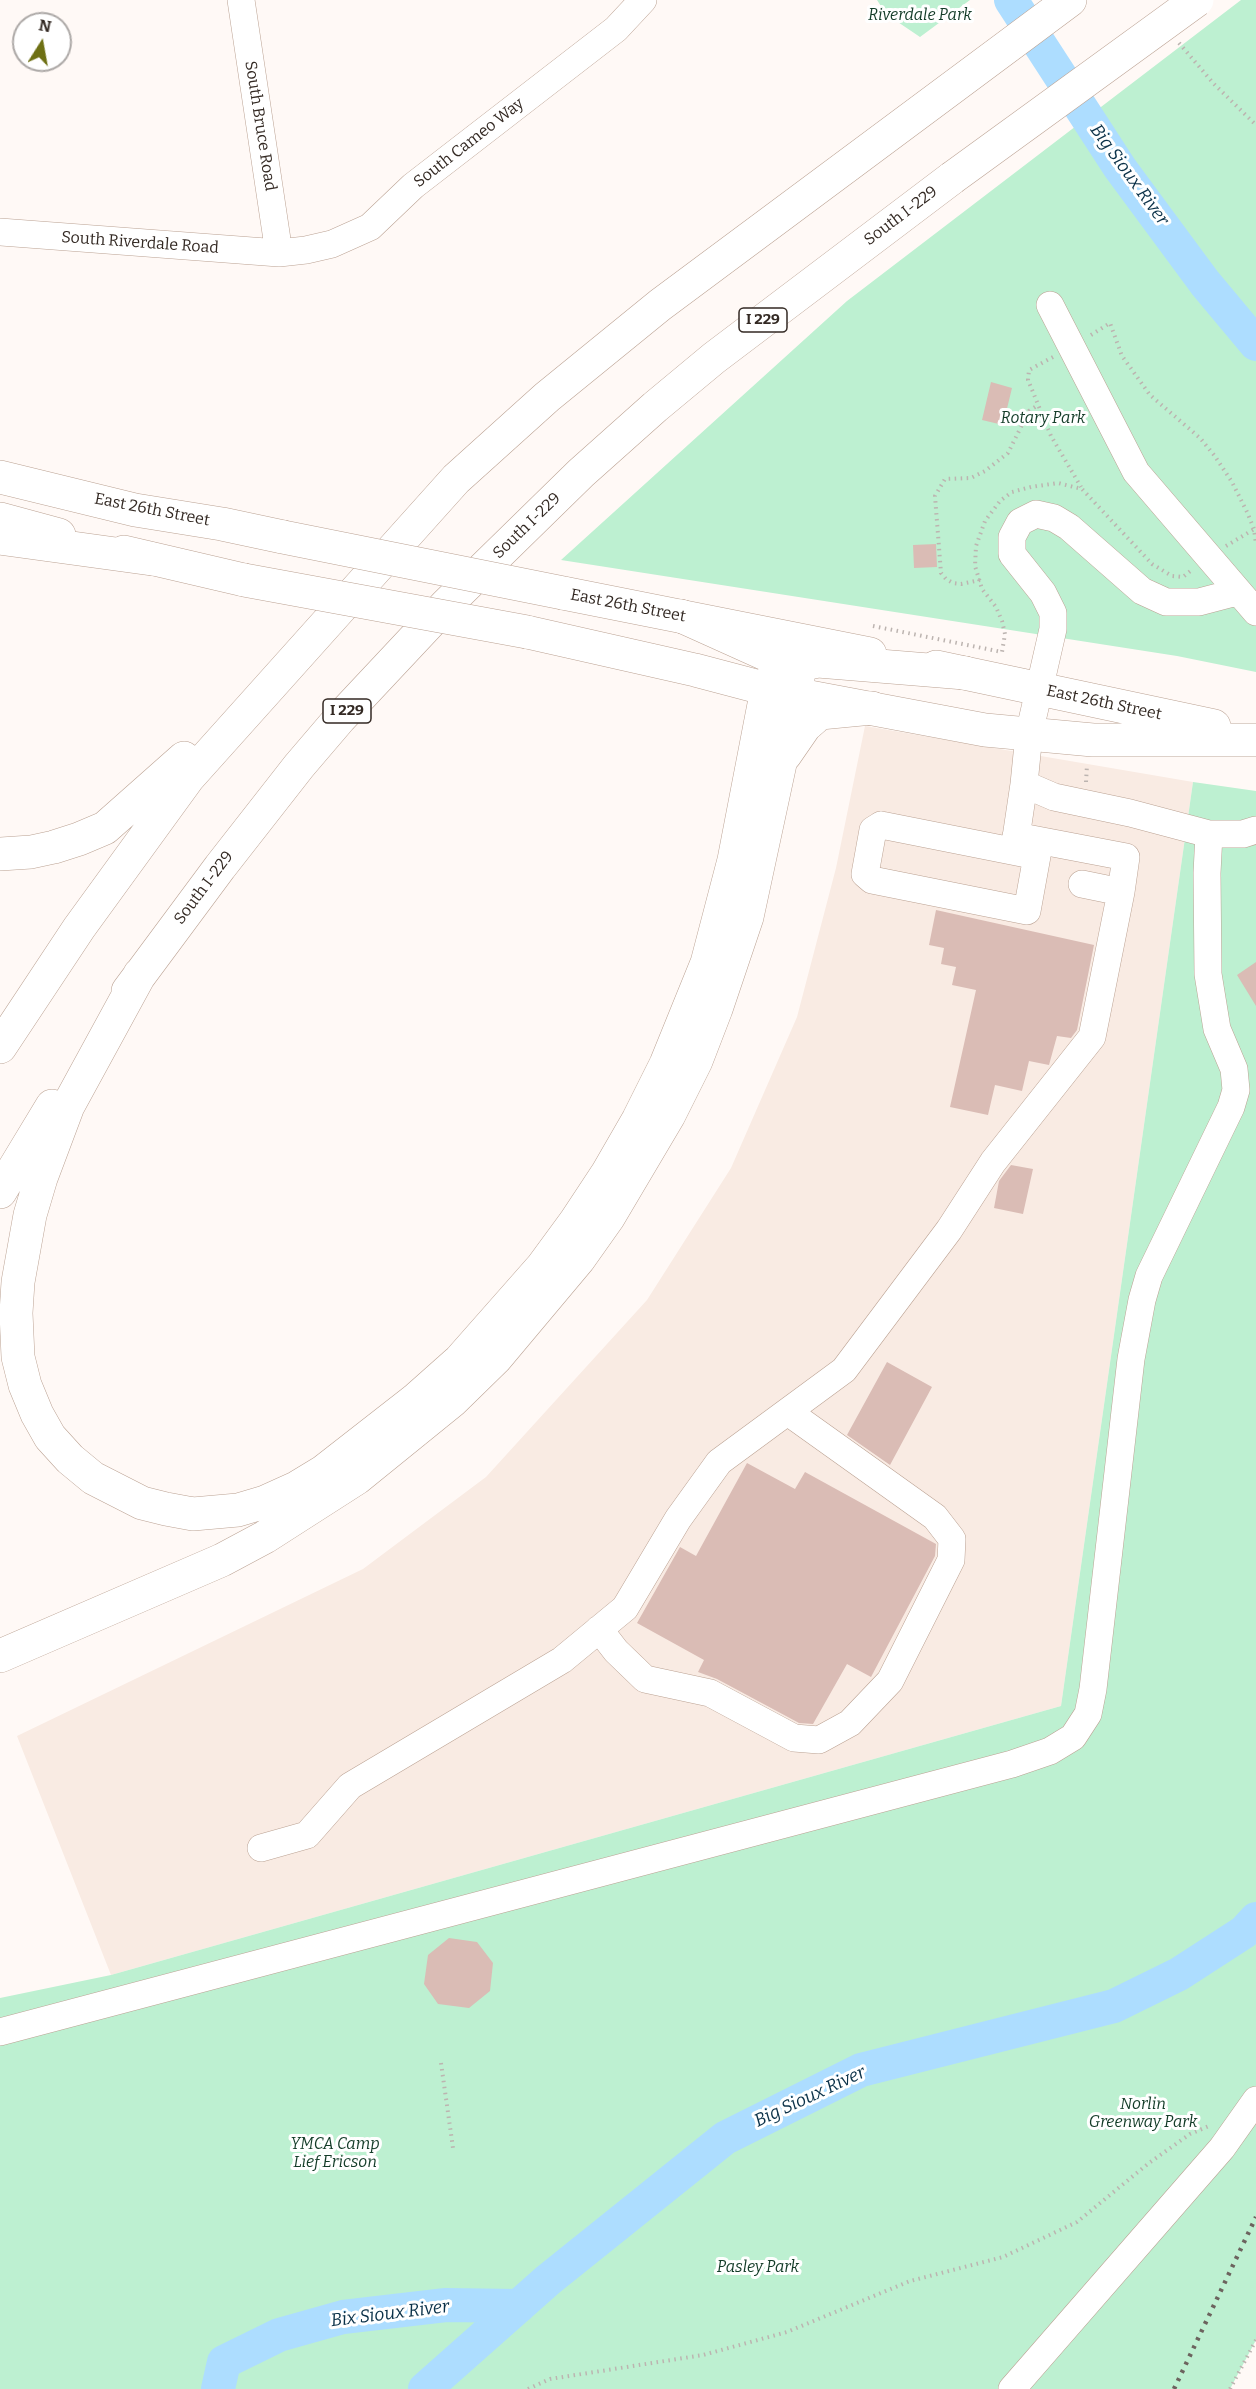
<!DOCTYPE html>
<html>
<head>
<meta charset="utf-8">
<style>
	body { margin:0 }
	#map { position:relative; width:1256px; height:2389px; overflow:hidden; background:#fff9f6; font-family:Bitter,serif }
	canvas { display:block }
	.north { position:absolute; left:12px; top:12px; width:60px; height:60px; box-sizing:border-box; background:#fff; border:2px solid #ada9a7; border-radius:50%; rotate:11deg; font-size:16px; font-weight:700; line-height:24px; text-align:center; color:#332923 }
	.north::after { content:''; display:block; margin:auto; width:21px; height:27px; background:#6e7014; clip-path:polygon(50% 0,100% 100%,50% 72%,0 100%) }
</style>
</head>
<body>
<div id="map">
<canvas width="1256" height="2389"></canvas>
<div class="north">N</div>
</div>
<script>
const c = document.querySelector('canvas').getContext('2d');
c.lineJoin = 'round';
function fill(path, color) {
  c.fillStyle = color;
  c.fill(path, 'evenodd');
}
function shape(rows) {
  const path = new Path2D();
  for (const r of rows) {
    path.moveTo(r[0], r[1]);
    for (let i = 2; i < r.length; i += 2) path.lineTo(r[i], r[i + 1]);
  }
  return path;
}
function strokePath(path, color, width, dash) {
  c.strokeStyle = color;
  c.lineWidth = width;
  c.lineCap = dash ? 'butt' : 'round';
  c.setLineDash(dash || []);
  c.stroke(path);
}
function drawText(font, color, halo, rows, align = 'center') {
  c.font = font + ' Bitter,serif';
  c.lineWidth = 6;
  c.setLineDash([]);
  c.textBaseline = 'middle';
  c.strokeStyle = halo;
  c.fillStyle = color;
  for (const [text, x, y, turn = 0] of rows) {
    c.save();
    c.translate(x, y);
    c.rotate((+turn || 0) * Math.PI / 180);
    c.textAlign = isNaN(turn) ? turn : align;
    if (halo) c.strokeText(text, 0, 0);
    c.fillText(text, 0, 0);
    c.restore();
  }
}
fill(shape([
	[865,726,1193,782,1061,1706,111,1975,17,1736,363,1569,486,1477,647,1300,731,1168,797,1017,836,868]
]), '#f9ebe3');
fill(shape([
	[877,0,970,0,920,37,886,14],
	[1241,0,1256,0,1256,672,1177,656,561,560,847,301],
	[1193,782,1256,791,1256,2340,1230,2389,0,2389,0,1998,111,1975,1061,1706]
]), '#bdf0d1');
strokePath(shape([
	[1011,0,1120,168,1205,283,1256,344],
	[218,2389,224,2362,279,2335,343,2317,446,2305,519,2306],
	[425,2389,548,2280,725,2138,861,2070,1114,2006,1179,1974,1244,1932,1256,1919]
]), '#adddff', 34);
fill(shape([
	[991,382,1012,388,1003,425,982,420],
	[936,544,937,567,914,568,913,545],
	[936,910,1094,945,1077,1030,1071,1038,1057,1036,1049,1065,1029,1061,1022,1091,995,1085,988,1115,950,1107,976,990,952,985,956,967,941,964,944,948,929,945],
	[1256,962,1256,1006,1237,975],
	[1011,1165,1033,1169,1023,1214,994,1208,999,1181],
	[887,1362,932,1387,890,1465,847,1435],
	[747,1463,795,1489,805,1472,936,1544,935,1556,871,1677,847,1664,813,1724,799,1723,717,1679,698,1672,704,1660,637,1623,680,1547,696,1556],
	[449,1938,477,1942,493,1963,490,1991,469,2008,438,2004,424,1984,428,1955]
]), '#dabcb5');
const minor = shape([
	[241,0,279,253],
	[0,232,279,253,306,250,332,244,370,227,413,186,616,29,643,0],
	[1050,305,1136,472,1256,612],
	[881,825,1037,856,1027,911,872,880,865,874,873,830,881,825],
	[1209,834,1130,813,1054,797,1024,784,1029,734,1053,629,1053,613,1043,593,1012,554,1012,537,1020,522,1036,514,1054,518,1069,527,1142,591,1166,602,1199,602,1237,592],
	[1014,851,1024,784],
	[1082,884,1121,892],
	[599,1629,616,1651,645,1679,710,1693,794,1738,819,1740,850,1723,890,1681,951,1560,952,1539,935,1517,788,1412],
	[261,1848,307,1835,350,1786,562,1660,625,1608,678,1519,719,1462,844,1370,949,1230,993,1162,1092,1037,1121,892,1126,857,1016,836],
	[0,2032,1012,1764,1050,1751,1073,1737,1088,1714,1093,1689,1131,1359,1142,1300,1149,1276,1231,1107,1236,1090,1234,1069,1217,1029,1208,974,1207,873,1209,834,1243,834,1256,830],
	[1012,2389,1222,2148,1256,2100]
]);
const major = shape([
	[0,477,135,510,222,524,283,537],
	[0,519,59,535],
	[124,552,244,580],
	[563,593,870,654],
	[527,632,695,670,767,689,985,730,1093,740,1256,740],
	[936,667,1214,726]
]);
const highway = shape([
	[0,538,152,559],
	[785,755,805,726,820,713,872,708],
	[0,854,31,852,54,847,79,839,105,828,184,758],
	[140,974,68,1106,41,1178,30,1215,18,1282,16,1313,18,1357,25,1385,37,1414,50,1437,70,1459,93,1478,142,1503,166,1509,193,1514,238,1510,265,1502,296,1488,324,1471,415,1400,460,1360,542,1267,575,1222,608,1172,638,1120,666,1064,707,963,734,860,767,689,774,675,789,667,818,661,965,673],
	[128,991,220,867,299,766,340,718,446,605,581,473,655,407,714,358,952,178],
	[0,1047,79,928,188,778,456,479,547,397,660,305,1070,0],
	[0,1192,52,1106],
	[0,1656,222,1560,265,1537,357,1478,452,1401,496,1358,579,1259,608,1218,669,1115,696,1061,716,1009,747,917,798,680,789,667,772,657,681,616]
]);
strokePath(minor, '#bba293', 28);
strokePath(major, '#bba293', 34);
strokePath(highway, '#bba293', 34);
strokePath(shape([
	[1179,43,1214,84,1256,125],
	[1091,335,1110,323,1122,356,1150,395,1200,438,1214,455,1232,482,1247,512,1254,529,1256,544],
	[1053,357,1029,370,1028,380,1051,436,1081,487],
	[1226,546,1256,528],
	[980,580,961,584,953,583,946,579,941,573,935,496,945,479,971,478,985,471,1008,453,1029,411,1038,405],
	[873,626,1002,652,1005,634,1002,621,996,607,982,589,975,566,976,546,985,521,1000,501,1012,492,1031,487,1058,483,1082,489,1152,564,1172,576,1183,577,1193,569],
	[1086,782,1087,765],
	[441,2063,453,2148],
	[528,2389,550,2379,703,2355,787,2332,910,2281,1003,2257,1077,2222,1149,2163,1190,2134,1209,2126],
	[1230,2389,1256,2340]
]), '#bcb4b0', 4, [1.5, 4.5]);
strokePath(minor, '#fff', 27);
strokePath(major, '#fff', 33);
strokePath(highway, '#fff', 33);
strokePath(shape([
	[1174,2389,1256,2217]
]), '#6c635e', 4.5, [3, 6]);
const majorBridge = shape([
	[283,537,563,593],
	[244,580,527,632]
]);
const highwayBridge = shape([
	[952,178,1197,0]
]);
strokePath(majorBridge, '#bba293', 34, []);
strokePath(highwayBridge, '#bba293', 34, []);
strokePath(majorBridge, '#fff', 33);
strokePath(highwayBridge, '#fff', 33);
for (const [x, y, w] of [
	[763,320,48],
	[347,711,48]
]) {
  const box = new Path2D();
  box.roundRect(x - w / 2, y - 12, w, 24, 4.5);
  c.fillStyle = '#fff';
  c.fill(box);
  strokePath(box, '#332923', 1.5);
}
drawText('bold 15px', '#332923', null, [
	["I 229",763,320],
	["I 229",347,711]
]);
drawText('italic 16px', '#133c28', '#fff', [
	["Riverdale Park",920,16],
	["Rotary Park",1043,419],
	["Norlin",1143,2105],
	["Greenway Park",1143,2123],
	["YMCA Camp",335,2145],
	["Lief Ericson",335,2163],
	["Pasley Park",758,2268]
]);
drawText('16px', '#332923', '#fff', [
	["South Bruce Road",260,126,81],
	["South Cameo Way",469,143,-38],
	["South I-229",901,216,-37],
	["South Riverdale Road",140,243,4],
	["East 26th Street",152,510,11],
	["South I-229",527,526,-44],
	["East 26th Street",628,606,11],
	["East 26th Street",1104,703,12],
	["South I-229",204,888,-53]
]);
drawText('italic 18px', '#0a3148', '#fff', [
	["Big Sioux River",1129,175,54],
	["Big Sioux River",810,2097,-25],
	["Bix Sioux River",390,2314,-7]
]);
</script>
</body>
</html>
